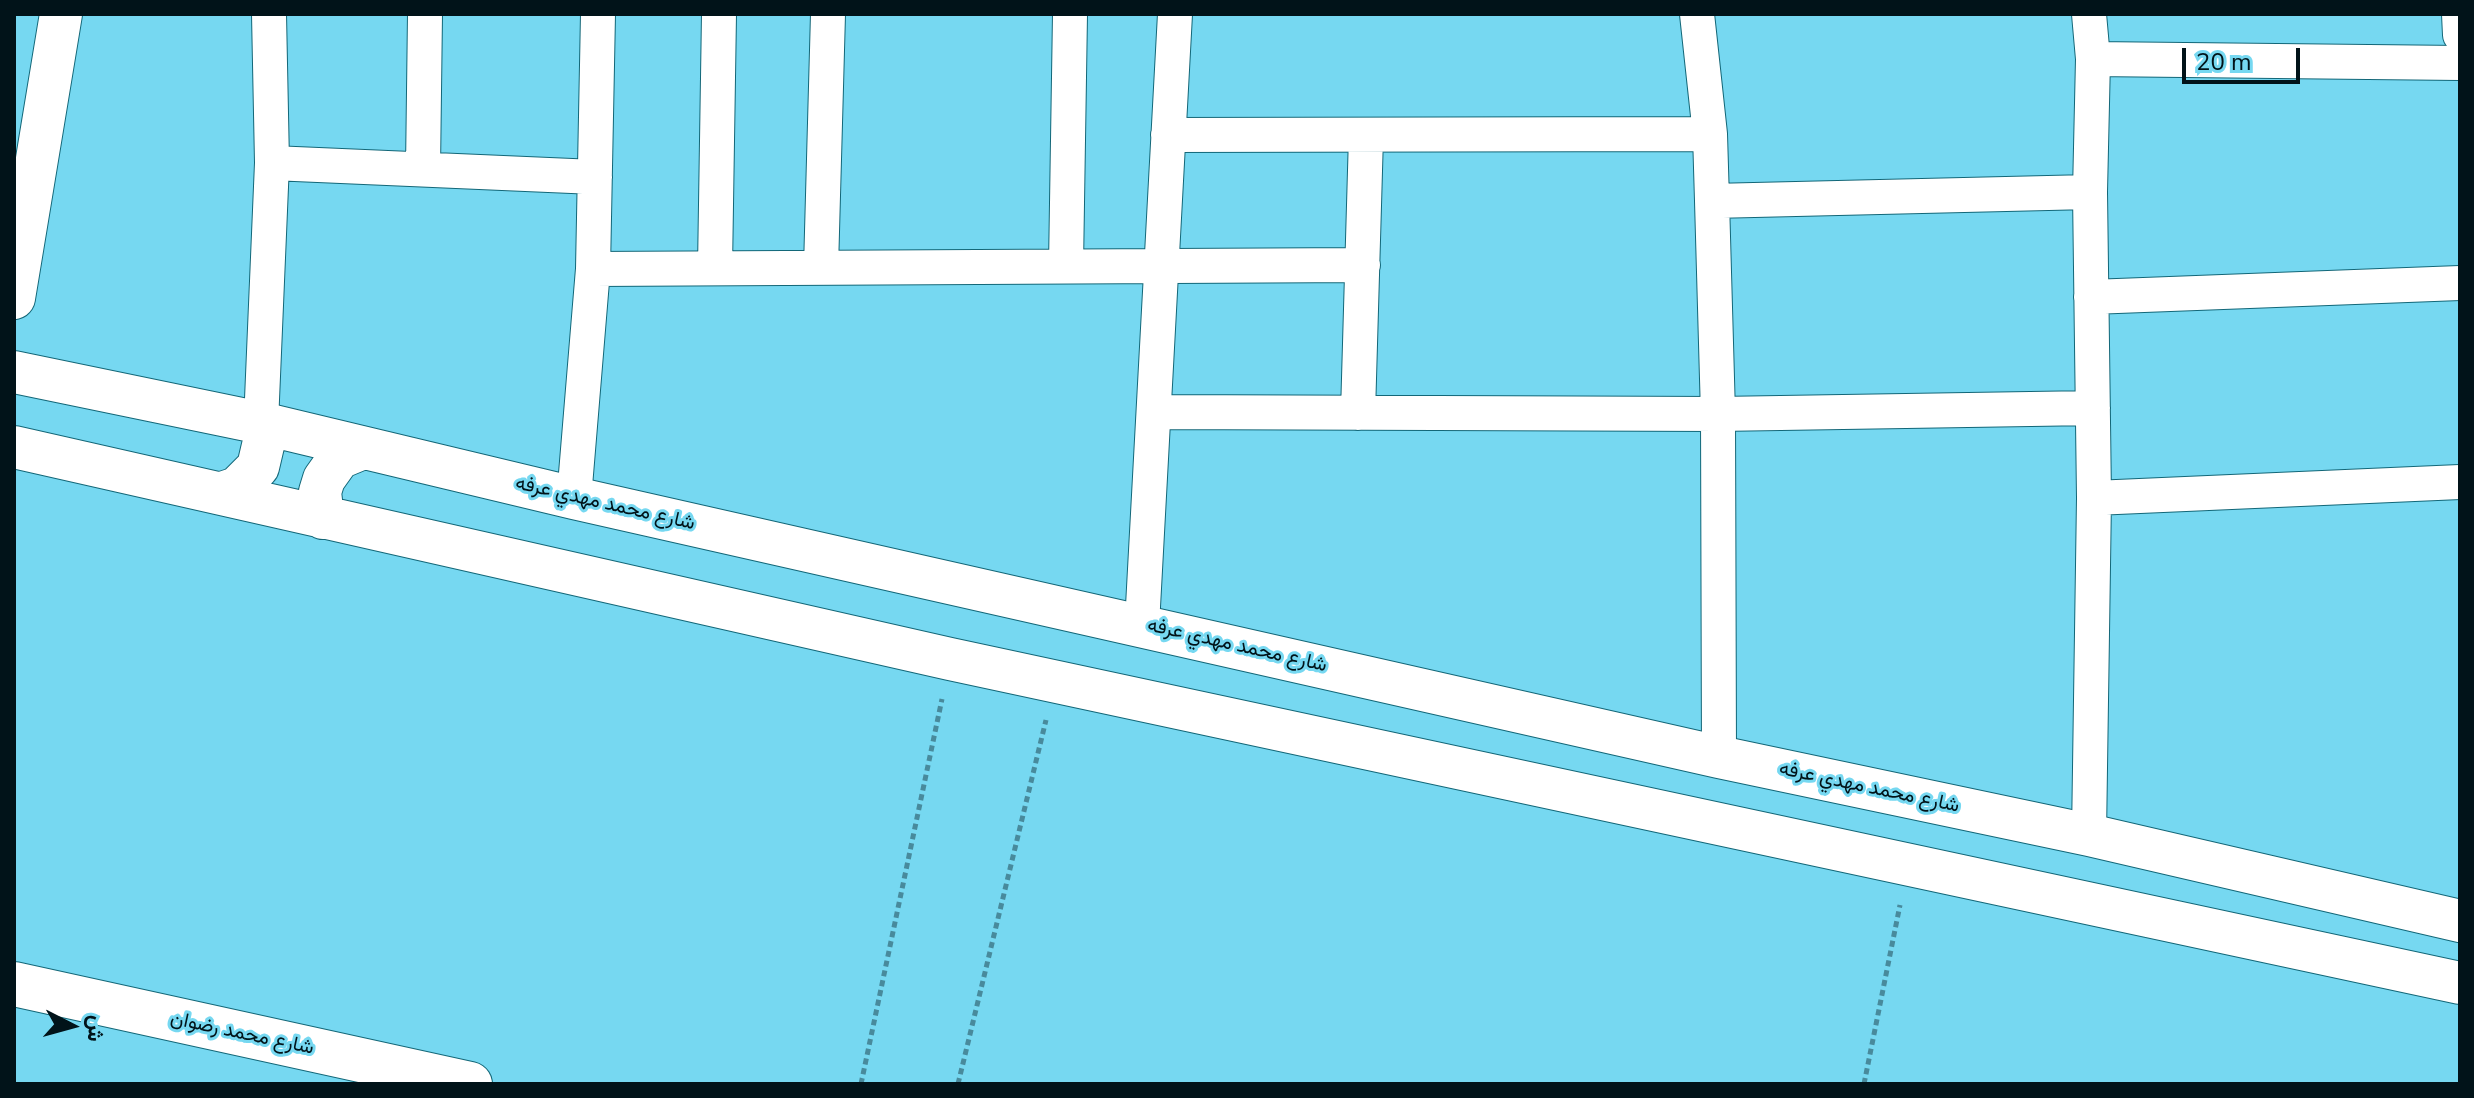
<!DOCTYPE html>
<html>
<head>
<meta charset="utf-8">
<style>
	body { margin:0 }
	#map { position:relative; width:2474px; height:1098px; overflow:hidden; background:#76d8f1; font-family:"Nunito Sans",Vazirmatn,sans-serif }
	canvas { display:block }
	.frame { position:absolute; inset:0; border:16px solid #011319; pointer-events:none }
	.north { position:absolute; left:32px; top:986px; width:80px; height:80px; -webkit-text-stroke:6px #76d8f1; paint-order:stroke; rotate:96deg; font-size:22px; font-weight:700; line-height:32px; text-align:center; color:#011319 }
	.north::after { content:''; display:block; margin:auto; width:28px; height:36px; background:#011319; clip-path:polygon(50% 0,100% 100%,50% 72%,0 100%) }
	.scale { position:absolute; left:2182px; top:48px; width:118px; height:36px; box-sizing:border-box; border:4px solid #011319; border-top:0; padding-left:10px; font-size:24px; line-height:28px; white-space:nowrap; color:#011319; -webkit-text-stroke:6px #76d8f1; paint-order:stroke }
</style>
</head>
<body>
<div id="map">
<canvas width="2474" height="1098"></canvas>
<div class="frame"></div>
<div class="north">ش</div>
<div class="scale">20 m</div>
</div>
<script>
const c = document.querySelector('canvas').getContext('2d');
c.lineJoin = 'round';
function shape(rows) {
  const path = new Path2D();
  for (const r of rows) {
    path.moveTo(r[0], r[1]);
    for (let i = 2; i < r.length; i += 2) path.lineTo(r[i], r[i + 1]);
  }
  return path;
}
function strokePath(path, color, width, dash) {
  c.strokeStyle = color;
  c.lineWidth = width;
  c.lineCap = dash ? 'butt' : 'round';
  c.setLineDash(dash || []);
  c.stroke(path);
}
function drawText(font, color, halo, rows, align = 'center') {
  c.font = font + ' "Nunito Sans",Vazirmatn,sans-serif';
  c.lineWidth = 6;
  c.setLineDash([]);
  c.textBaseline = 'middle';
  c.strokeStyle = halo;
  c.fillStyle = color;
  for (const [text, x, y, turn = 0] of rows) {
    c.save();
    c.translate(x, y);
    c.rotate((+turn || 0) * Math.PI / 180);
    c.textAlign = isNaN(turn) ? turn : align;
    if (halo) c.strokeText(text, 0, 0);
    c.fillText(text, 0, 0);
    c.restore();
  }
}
const minor = shape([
	[1697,14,1710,134,1712,201,1718,414,1719,757],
	[2459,14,2460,35],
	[2093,59,2460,63],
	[1168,135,1710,134],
	[272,163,595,177],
	[423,169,425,14],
	[1712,201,2090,192],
	[1066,266,1070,14],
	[715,268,719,14],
	[821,268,828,14],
	[593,269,1363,265],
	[2091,297,2460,283],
	[1154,412,1718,414,2093,408],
	[1358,413,1366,136],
	[261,423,272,163,269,14],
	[574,498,593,269,598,14],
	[2094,498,2460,482],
	[1142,625,1175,14],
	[2089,835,2094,498,2090,192,2093,59,2089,14]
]);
const tertiary = shape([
	[14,298,61,14],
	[14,372,261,423,574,498,1719,757,2089,835,2460,921],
	[14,447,950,659,2460,983],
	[222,493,237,488,258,467,265,437,261,423],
	[323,518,320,492,324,479,339,458,363,448]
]);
const primary = shape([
	[14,984,470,1084]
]);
strokePath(minor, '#136778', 36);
strokePath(tertiary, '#136778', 44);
strokePath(primary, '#136778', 46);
strokePath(shape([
	[861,1084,942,699],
	[958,1084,1046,720],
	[1864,1084,1900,905]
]), '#488a9c', 5, [6, 4]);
strokePath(minor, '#fff', 34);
strokePath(tertiary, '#fff', 42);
strokePath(primary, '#fff', 44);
drawText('20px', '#011319', '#76d8f1', [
	["شارع محمد مهدي عرفه",605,504,13],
	["شارع محمد مهدي عرفه",1237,646,13],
	["شارع محمد مهدي عرفه",1869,788,12],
	["شارع محمد رضوان",242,1034,12]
]);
</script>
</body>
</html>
